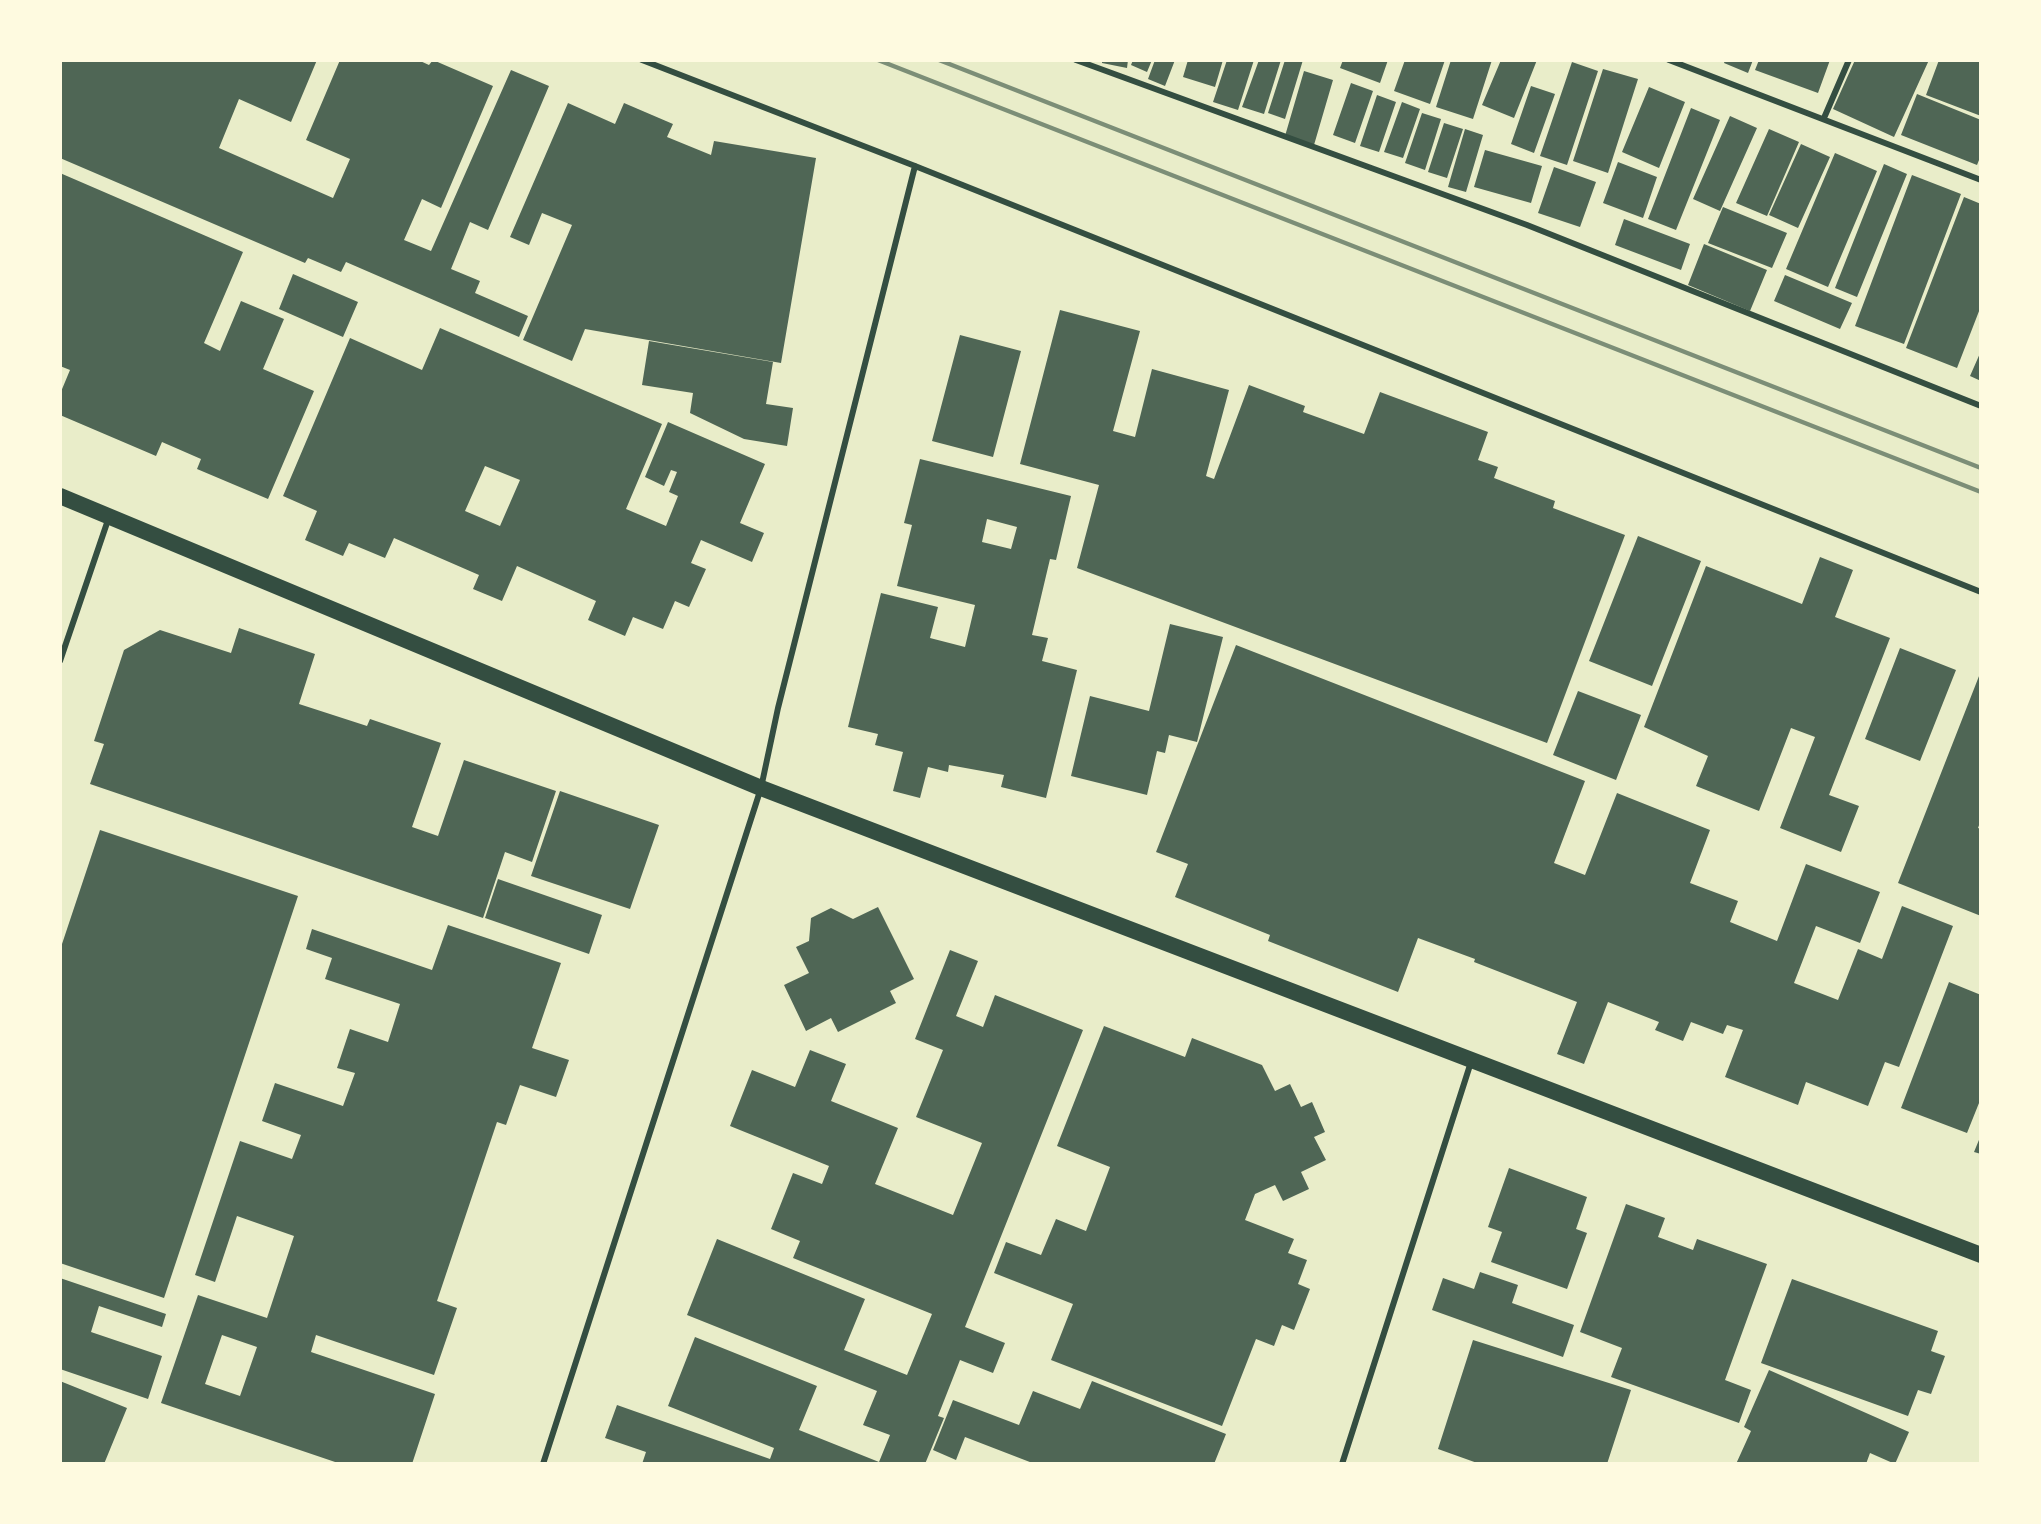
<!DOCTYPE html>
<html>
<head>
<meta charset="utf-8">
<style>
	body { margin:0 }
	#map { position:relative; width:2041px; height:1524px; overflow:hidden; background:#e9edc9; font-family:"Archivo Narrow",sans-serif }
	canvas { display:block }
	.frame { position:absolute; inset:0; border:62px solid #fefae0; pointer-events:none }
</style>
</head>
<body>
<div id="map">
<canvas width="2041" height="1524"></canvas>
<div class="frame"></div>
</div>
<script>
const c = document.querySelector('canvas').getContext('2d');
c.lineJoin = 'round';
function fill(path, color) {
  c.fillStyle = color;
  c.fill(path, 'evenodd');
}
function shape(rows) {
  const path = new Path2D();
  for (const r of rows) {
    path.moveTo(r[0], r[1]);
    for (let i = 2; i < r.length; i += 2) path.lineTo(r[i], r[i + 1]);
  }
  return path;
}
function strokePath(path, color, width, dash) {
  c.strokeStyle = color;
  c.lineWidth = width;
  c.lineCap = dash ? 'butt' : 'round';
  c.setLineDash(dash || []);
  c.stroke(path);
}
fill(shape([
	[60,60,317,60,291,122,239,99,219,148,333,198,350,159,306,140,340,60,418,60,429,65,433,60,493,86,441,208,422,199,404,240,431,251,511,70,549,86,488,230,470,222,451,269,480,281,475,293,528,316,519,337,346,262,341,272,308,258,305,263,60,158],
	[1102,60,1128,60,1127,68,1102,63],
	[1133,60,1152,60,1147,72,1131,65],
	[1155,60,1175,60,1165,86,1148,79],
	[1188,60,1223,60,1215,87,1183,77],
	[1227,60,1254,60,1238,110,1213,102],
	[1259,60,1281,60,1264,114,1242,107],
	[1285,60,1303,60,1285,119,1268,113],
	[1343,60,1388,60,1380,83,1340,68],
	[1405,60,1445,60,1430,104,1394,91],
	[1451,60,1492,60,1473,119,1436,107],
	[1501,60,1537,60,1514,118,1482,105],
	[1725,60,1753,60,1748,73,1724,63],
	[1759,60,1830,60,1818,93,1755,70],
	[1855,60,1929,60,1894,137,1833,109],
	[1939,60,1981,60,1981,116,1926,95],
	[1572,62,1598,71,1567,165,1540,156],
	[1603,69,1638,79,1608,173,1573,161],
	[1304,71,1333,80,1314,145,1285,136],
	[1351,83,1373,91,1355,143,1333,135],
	[1531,86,1555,94,1534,153,1511,144],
	[1649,87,1685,102,1659,168,1622,152],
	[1917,94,1981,120,1981,155,1977,165,1901,135],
	[1377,95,1396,102,1379,152,1360,146],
	[1402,102,1420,109,1403,158,1384,152],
	[568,103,615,124,624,103,673,124,667,137,711,155,714,141,816,158,781,363,585,329,572,361,523,340,572,225,542,213,529,245,510,237],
	[1691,108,1720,120,1676,230,1648,219],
	[1422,113,1441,119,1425,170,1405,163],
	[1730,116,1757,128,1720,211,1693,199],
	[1444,123,1463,129,1447,178,1428,172],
	[1465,129,1483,135,1466,192,1448,187],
	[1769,129,1799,142,1767,216,1736,203],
	[1801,144,1830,157,1798,228,1769,215],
	[1485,150,1542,166,1531,203,1474,187],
	[1835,153,1877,171,1828,287,1786,269],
	[1618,162,1657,177,1643,218,1603,203],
	[1884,164,1907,174,1857,297,1835,288],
	[1554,167,1596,182,1580,227,1538,213],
	[60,173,243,252,204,343,220,351,241,301,284,319,263,369,314,391,268,499,197,469,201,459,162,442,156,456,60,415,60,394,70,370,60,366],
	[1912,175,1961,194,1904,344,1855,326],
	[1964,197,1981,204,1981,306,1957,368,1906,348],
	[1723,207,1787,233,1772,268,1708,243],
	[1624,219,1690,244,1681,270,1615,245],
	[1704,244,1767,270,1750,311,1688,285],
	[293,274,358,302,343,337,279,309],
	[1785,275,1852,303,1840,329,1774,301],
	[1060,310,1140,331,1113,431,1135,437,1152,369,1229,390,1206,476,1214,479,1249,385,1305,406,1303,412,1364,434,1380,392,1488,432,1478,460,1498,467,1494,478,1555,501,1553,508,1625,535,1547,743,1077,568,1099,485,1020,464],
	[440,328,662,424,626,509,666,526,678,496,669,492,677,472,671,470,664,486,645,477,668,422,765,464,740,523,764,533,752,562,701,540,691,563,706,569,689,607,675,601,663,629,633,617,625,636,588,620,596,601,517,566,502,601,473,589,479,575,394,538,385,558,349,543,343,556,305,540,317,511,283,496,350,338,422,370],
	[485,466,520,480,500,526,465,511],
	[960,335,1021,351,993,457,932,441],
	[649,341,773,362,766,404,793,408,787,446,744,439,690,413,693,393,642,385],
	[1981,351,1981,381,1970,376],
	[920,459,1071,496,1056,560,1050,559,1032,635,1048,638,1042,661,1077,670,1046,798,1001,787,1004,775,949,765,948,772,928,767,920,798,893,791,903,752,875,745,878,734,848,727,881,593,938,607,930,638,965,647,975,605,897,586,912,525,904,523],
	[987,519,1017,527,1011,549,982,542],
	[1638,536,1701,561,1652,686,1589,661],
	[1820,557,1853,570,1835,617,1890,638,1829,795,1859,806,1841,852,1780,828,1815,737,1791,728,1759,811,1696,786,1708,756,1644,727,1706,566,1802,604],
	[1170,624,1223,637,1197,742,1169,735,1165,753,1157,751,1147,795,1071,776,1090,696,1149,711],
	[239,628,315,654,299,704,367,726,370,719,441,743,412,827,438,836,464,760,556,791,532,862,505,852,483,918,90,784,104,744,94,741,124,650,160,630,231,653],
	[1236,645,1585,781,1554,863,1585,875,1617,793,1710,830,1690,883,1738,901,1730,922,1777,941,1806,864,1880,892,1860,943,1816,926,1794,983,1838,1000,1858,949,1882,959,1902,906,1953,926,1899,1067,1885,1062,1868,1106,1806,1082,1798,1105,1725,1077,1743,1030,1727,1025,1723,1034,1691,1022,1683,1041,1655,1030,1659,1022,1608,1002,1584,1064,1557,1054,1577,1002,1474,962,1475,959,1418,938,1398,992,1268,941,1270,935,1175,897,1188,864,1156,852],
	[1900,648,1956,670,1920,761,1865,739],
	[1981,671,1981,820,1978,828,1981,829,1981,916,1898,883],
	[1578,691,1641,715,1616,780,1553,755],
	[560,791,659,825,630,909,531,876],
	[100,830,298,896,164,1298,60,1263,60,950],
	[498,879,602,915,589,954,485,918],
	[878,907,914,979,890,991,896,1003,838,1032,831,1018,806,1031,784,985,809,973,796,947,809,941,811,918,831,908,853,919],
	[448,925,561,963,532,1048,569,1060,556,1097,520,1085,506,1125,497,1122,437,1301,457,1308,434,1375,316,1335,311,1352,435,1394,412,1464,341,1464,161,1403,198,1295,267,1318,294,1236,237,1216,215,1282,195,1275,240,1141,292,1159,301,1135,262,1121,275,1083,343,1106,355,1073,337,1068,350,1029,388,1042,400,1004,325,979,332,958,306,949,312,929,432,970],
	[222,1335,257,1347,240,1396,205,1384],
	[950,950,978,961,956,1016,983,1027,995,995,1083,1030,965,1327,1005,1343,993,1373,960,1360,938,1416,944,1418,925,1464,642,1464,646,1452,605,1438,617,1405,770,1459,774,1448,668,1406,695,1337,817,1386,799,1430,879,1462,890,1435,863,1425,877,1391,687,1315,717,1239,865,1299,844,1350,907,1375,932,1314,793,1258,800,1241,771,1229,793,1173,822,1184,829,1166,730,1126,752,1070,795,1087,810,1050,846,1064,831,1101,898,1128,875,1184,953,1215,982,1143,916,1117,943,1050,915,1039],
	[1949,982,1981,995,1981,1098,1967,1133,1901,1108],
	[1104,1026,1185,1057,1192,1038,1262,1065,1275,1091,1290,1084,1301,1107,1312,1102,1325,1132,1314,1137,1326,1160,1301,1172,1309,1189,1283,1201,1275,1185,1255,1194,1245,1220,1294,1239,1288,1253,1307,1260,1298,1284,1310,1289,1294,1330,1282,1325,1274,1346,1256,1339,1222,1426,1051,1360,1073,1304,994,1273,1006,1242,1041,1255,1056,1219,1086,1231,1110,1167,1057,1146],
	[1981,1135,1981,1154,1974,1152],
	[1509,1168,1587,1197,1576,1229,1587,1233,1567,1289,1491,1262,1502,1232,1488,1227],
	[1626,1204,1665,1218,1658,1237,1693,1250,1697,1239,1767,1264,1725,1380,1751,1390,1739,1423,1611,1377,1622,1348,1580,1332],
	[1480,1272,1518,1285,1512,1303,1574,1325,1563,1357,1432,1310,1443,1278,1474,1289],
	[60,1278,166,1314,162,1327,99,1306,91,1332,162,1356,148,1399,60,1369],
	[1792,1279,1938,1331,1931,1351,1945,1356,1931,1394,1918,1390,1908,1416,1761,1363],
	[1473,1340,1631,1390,1607,1464,1480,1464,1438,1449],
	[1769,1370,1909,1432,1895,1464,1870,1453,1866,1464,1736,1464,1751,1431,1744,1427],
	[60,1381,127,1408,104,1464,60,1464],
	[1092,1381,1226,1434,1214,1464,1035,1464,965,1437,956,1460,933,1450,953,1400,1019,1425,1033,1391,1080,1409]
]), '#4f6655');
strokePath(shape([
	[642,60,915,166,1981,592],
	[1076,60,1527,225,1981,406],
	[1669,60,1981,180],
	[1824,118,1849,60],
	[60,661,109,517],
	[543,1464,761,788,778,708,915,166],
	[1342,1464,1471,1062]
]), '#344e41', 6);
strokePath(shape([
	[60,496,761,788,1981,1255]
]), '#344e41', 16);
strokePath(shape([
	[878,60,1981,492],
	[939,60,1981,468]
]), '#7c8e77', 4.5);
</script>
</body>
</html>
